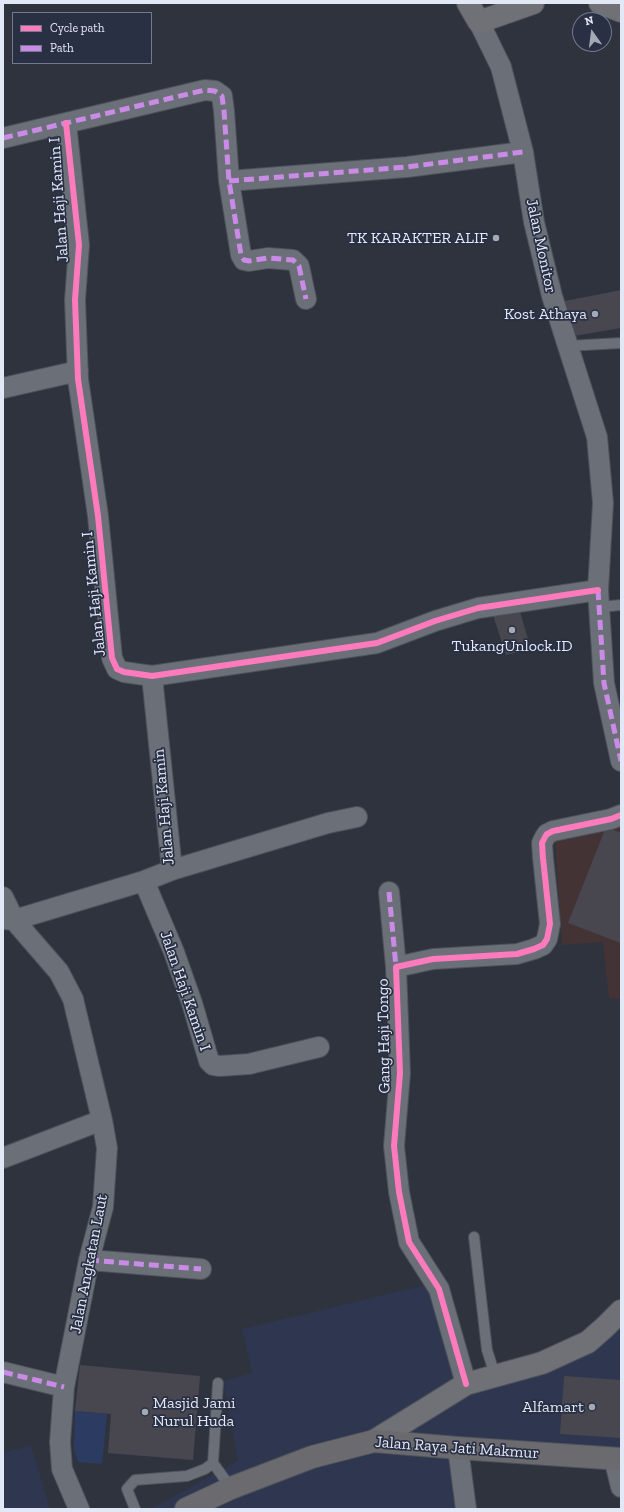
<!DOCTYPE html>
<html>
<head>
<meta charset="utf-8">
<style>
	body { margin:0 }
	#map { position:relative; width:624px; height:1512px; overflow:hidden; background:#2f333e; font-family:"Zilla Slab",serif }
	canvas { display:block }
	.frame { position:absolute; inset:0; border:4px solid #e2e8f5; pointer-events:none }
	.legend { position:absolute; left:12px; top:12px; width:140px; height:52px; box-sizing:border-box; background:#293044; border:1px solid #737a8b; margin:0; padding:5px 7px; list-style:none; font-size:12px; color:#e2e8f5 }
	.legend li { display:flex; align-items:center; gap:8px; height:20px }
	.legend b { width:20px; border:1px solid #737a8b }
	.north { position:absolute; left:572px; top:12px; width:40px; height:40px; box-sizing:border-box; background:#293044; border:1px solid #737a8b; border-radius:50%; rotate:346deg; font-size:11px; font-weight:700; line-height:16px; text-align:center; color:#e2e8f5 }
	.north::after { content:''; display:block; margin:auto; width:14px; height:18px; background:#a3a9b5; clip-path:polygon(50% 0,100% 100%,50% 72%,0 100%) }
</style>
</head>
<body>
<div id="map">
<canvas width="624" height="1512"></canvas>
<div class="frame"></div>
<ul class="legend">
<li><b style="height:5px;background:#fd7abc"></b>Cycle path</li>
<li><b style="height:5px;background:#ca8be6"></b>Path</li>
</ul>
<div class="north">N</div>
</div>
<script>
const c = document.querySelector('canvas').getContext('2d');
c.lineJoin = 'round';
function fill(path, color) {
  c.fillStyle = color;
  c.fill(path, 'evenodd');
}
function shape(rows) {
  const path = new Path2D();
  for (const r of rows) {
    path.moveTo(r[0], r[1]);
    for (let i = 2; i < r.length; i += 2) path.lineTo(r[i], r[i + 1]);
  }
  return path;
}
function strokePath(path, color, width, dash) {
  c.strokeStyle = color;
  c.lineWidth = width;
  c.lineCap = dash ? 'butt' : 'round';
  c.setLineDash(dash || []);
  c.stroke(path);
}
function drawText(font, color, halo, rows, align = 'center') {
  c.font = font + ' "Zilla Slab",serif';
  c.lineWidth = 3.5;
  c.setLineDash([]);
  c.textBaseline = 'middle';
  c.strokeStyle = halo;
  c.fillStyle = color;
  for (const [text, x, y, turn = 0] of rows) {
    c.save();
    c.translate(x, y);
    c.rotate((+turn || 0) * Math.PI / 180);
    c.textAlign = isNaN(turn) ? turn : align;
    if (halo) c.strokeText(text, 0, 0);
    c.fillText(text, 0, 0);
    c.restore();
  }
}
fill(shape([
	[430,1284,461,1387,621,1318,621,1485,614,1456,447,1446,457,1509,151,1509,238,1461,223,1381,252,1373,242,1329],
	[31,1445,50,1509,3,1509,3,1453]
]), '#2e374f');
fill(shape([
	[621,820,621,999,609,998,603,942,562,945,555,841]
]), '#443334');
fill(shape([
	[75,1411,107,1414,102,1464,78,1462,74,1449]
]), '#2c3b61');
fill(shape([
	[621,290,621,328,574,336,565,301],
	[518,605,531,649,506,655,492,612],
	[606,827,621,833,621,943,568,923],
	[80,1365,200,1376,193,1460,108,1453,111,1414,75,1411],
	[564,1376,621,1380,621,1438,560,1434]
]), '#484750');
const lane = shape([
	[567,346,621,343],
	[600,607,621,605],
	[474,1237,487,1350,495,1375],
	[213,1463,231,1488],
	[135,1509,127,1489,135,1480,187,1476,205,1469,213,1463,218,1383]
]);
const street = shape([
	[479,22,501,67,523,152,534,222,552,296,597,437,603,503,598,590,604,683,621,761],
	[66,123,79,245,75,300,78,379,98,516,112,658,117,669,124,672,152,676,377,643,435,621,478,608,598,590],
	[3,138,205,90,215,91,222,96,224,111,229,181,241,255,244,260,249,261,268,258,293,260,299,266,306,299],
	[229,181,407,167,523,152],
	[3,388,78,371],
	[152,676,172,870],
	[144,881,174,952,192,1003,209,1061,213,1065,220,1066,249,1064,319,1047],
	[389,892,396,967],
	[3,897,14,920,59,972,73,999,102,1120,107,1148,103,1207,89,1260,64,1387,60,1442,62,1469,79,1509],
	[3,919,14,920,144,881,172,870,328,823,357,817],
	[3,1158,102,1120],
	[89,1260,201,1269],
	[3,1372,64,1387],
	[466,1384,439,1289,409,1242,399,1192,394,1146,400,1073,396,967,433,959,517,954,534,949,543,945,547,939,550,924,543,858,542,843,545,837,547,834,553,831,611,819,621,815],
	[458,1448,466,1509],
	[614,1458,621,1487]
]);
const secondary = shape([
	[468,3,479,22,533,3],
	[600,3,621,11],
	[374,1441,466,1384,542,1363,588,1342,605,1327,621,1311]
]);
const primary = shape([
	[186,1509,231,1488,312,1457,374,1441,458,1448,621,1459]
]);
strokePath(lane, '#4d515b', 12);
strokePath(street, '#4d515b', 22);
strokePath(secondary, '#4d515b', 24);
strokePath(primary, '#4d515b', 24);
strokePath(lane, '#6b6f78', 10);
strokePath(street, '#6b6f78', 20);
strokePath(secondary, '#707177', 22);
strokePath(primary, '#6b6a6e', 22);
strokePath(shape([
	[3,138,205,90,215,91,222,96,224,111,229,181,241,255,244,260,249,261,268,258,293,260,299,266,306,299],
	[229,181,407,167,523,152],
	[598,590,604,683,621,761],
	[389,892,396,967],
	[89,1260,201,1269],
	[3,1372,64,1387]
]), '#ca8be6', 5, [10, 5]);
strokePath(shape([
	[66,123,79,245,75,300,78,379,98,516,112,658,117,669,124,672,152,676,377,643,435,621,478,608,598,590],
	[466,1384,439,1289,409,1242,399,1192,394,1146,400,1073,396,967,433,959,517,954,534,949,543,945,547,939,550,924,543,858,542,843,545,837,547,834,553,831,611,819,621,815]
]), '#fd7abc', 6);
for (const [x, y, r, color] of [
	[496,238,4,"#a3a9b5"],
	[595,314,4,"#a3a9b5"],
	[512,630,4,"#a3a9b5"],
	[592,1407,4,"#a3a9b5"],
	[145,1412,4,"#a3a9b5"]
]) {
  const dot = new Path2D();
  dot.arc(x, y, r, 0, 2 * Math.PI);
  c.fillStyle = color;
  c.fill(dot);
  strokePath(dot, '#293044', 1.5);
}
drawText('16px', '#e2e8f5', '#293044', [
	["Jalan Haji Kamin I",59,200,-94],
	["Jalan Monitor",541,246,78],
	["Jalan Haji Kamin I",94,594,-96],
	["Jalan Haji Kamin",164,807,-95],
	["Jalan Haji Kamin I",185,991,71],
	["Gang Haji Tongo",384,1036,-91],
	["Jalan Angkatan Laut",89,1264,-79],
	["Jalan Raya Jati Makmur",457,1448,4]
]);
drawText('16px', '#e2e8f5', '#293044', [
	["TK KARAKTER ALIF",488,238],
	["Kost Athaya",587,314],
	["TukangUnlock.ID",512,646,"center"],
	["Masjid Jami",153,1403,"left"],
	["Nurul Huda",153,1421,"left"],
	["Alfamart",584,1407]
], 'right');
</script>
</body>
</html>
